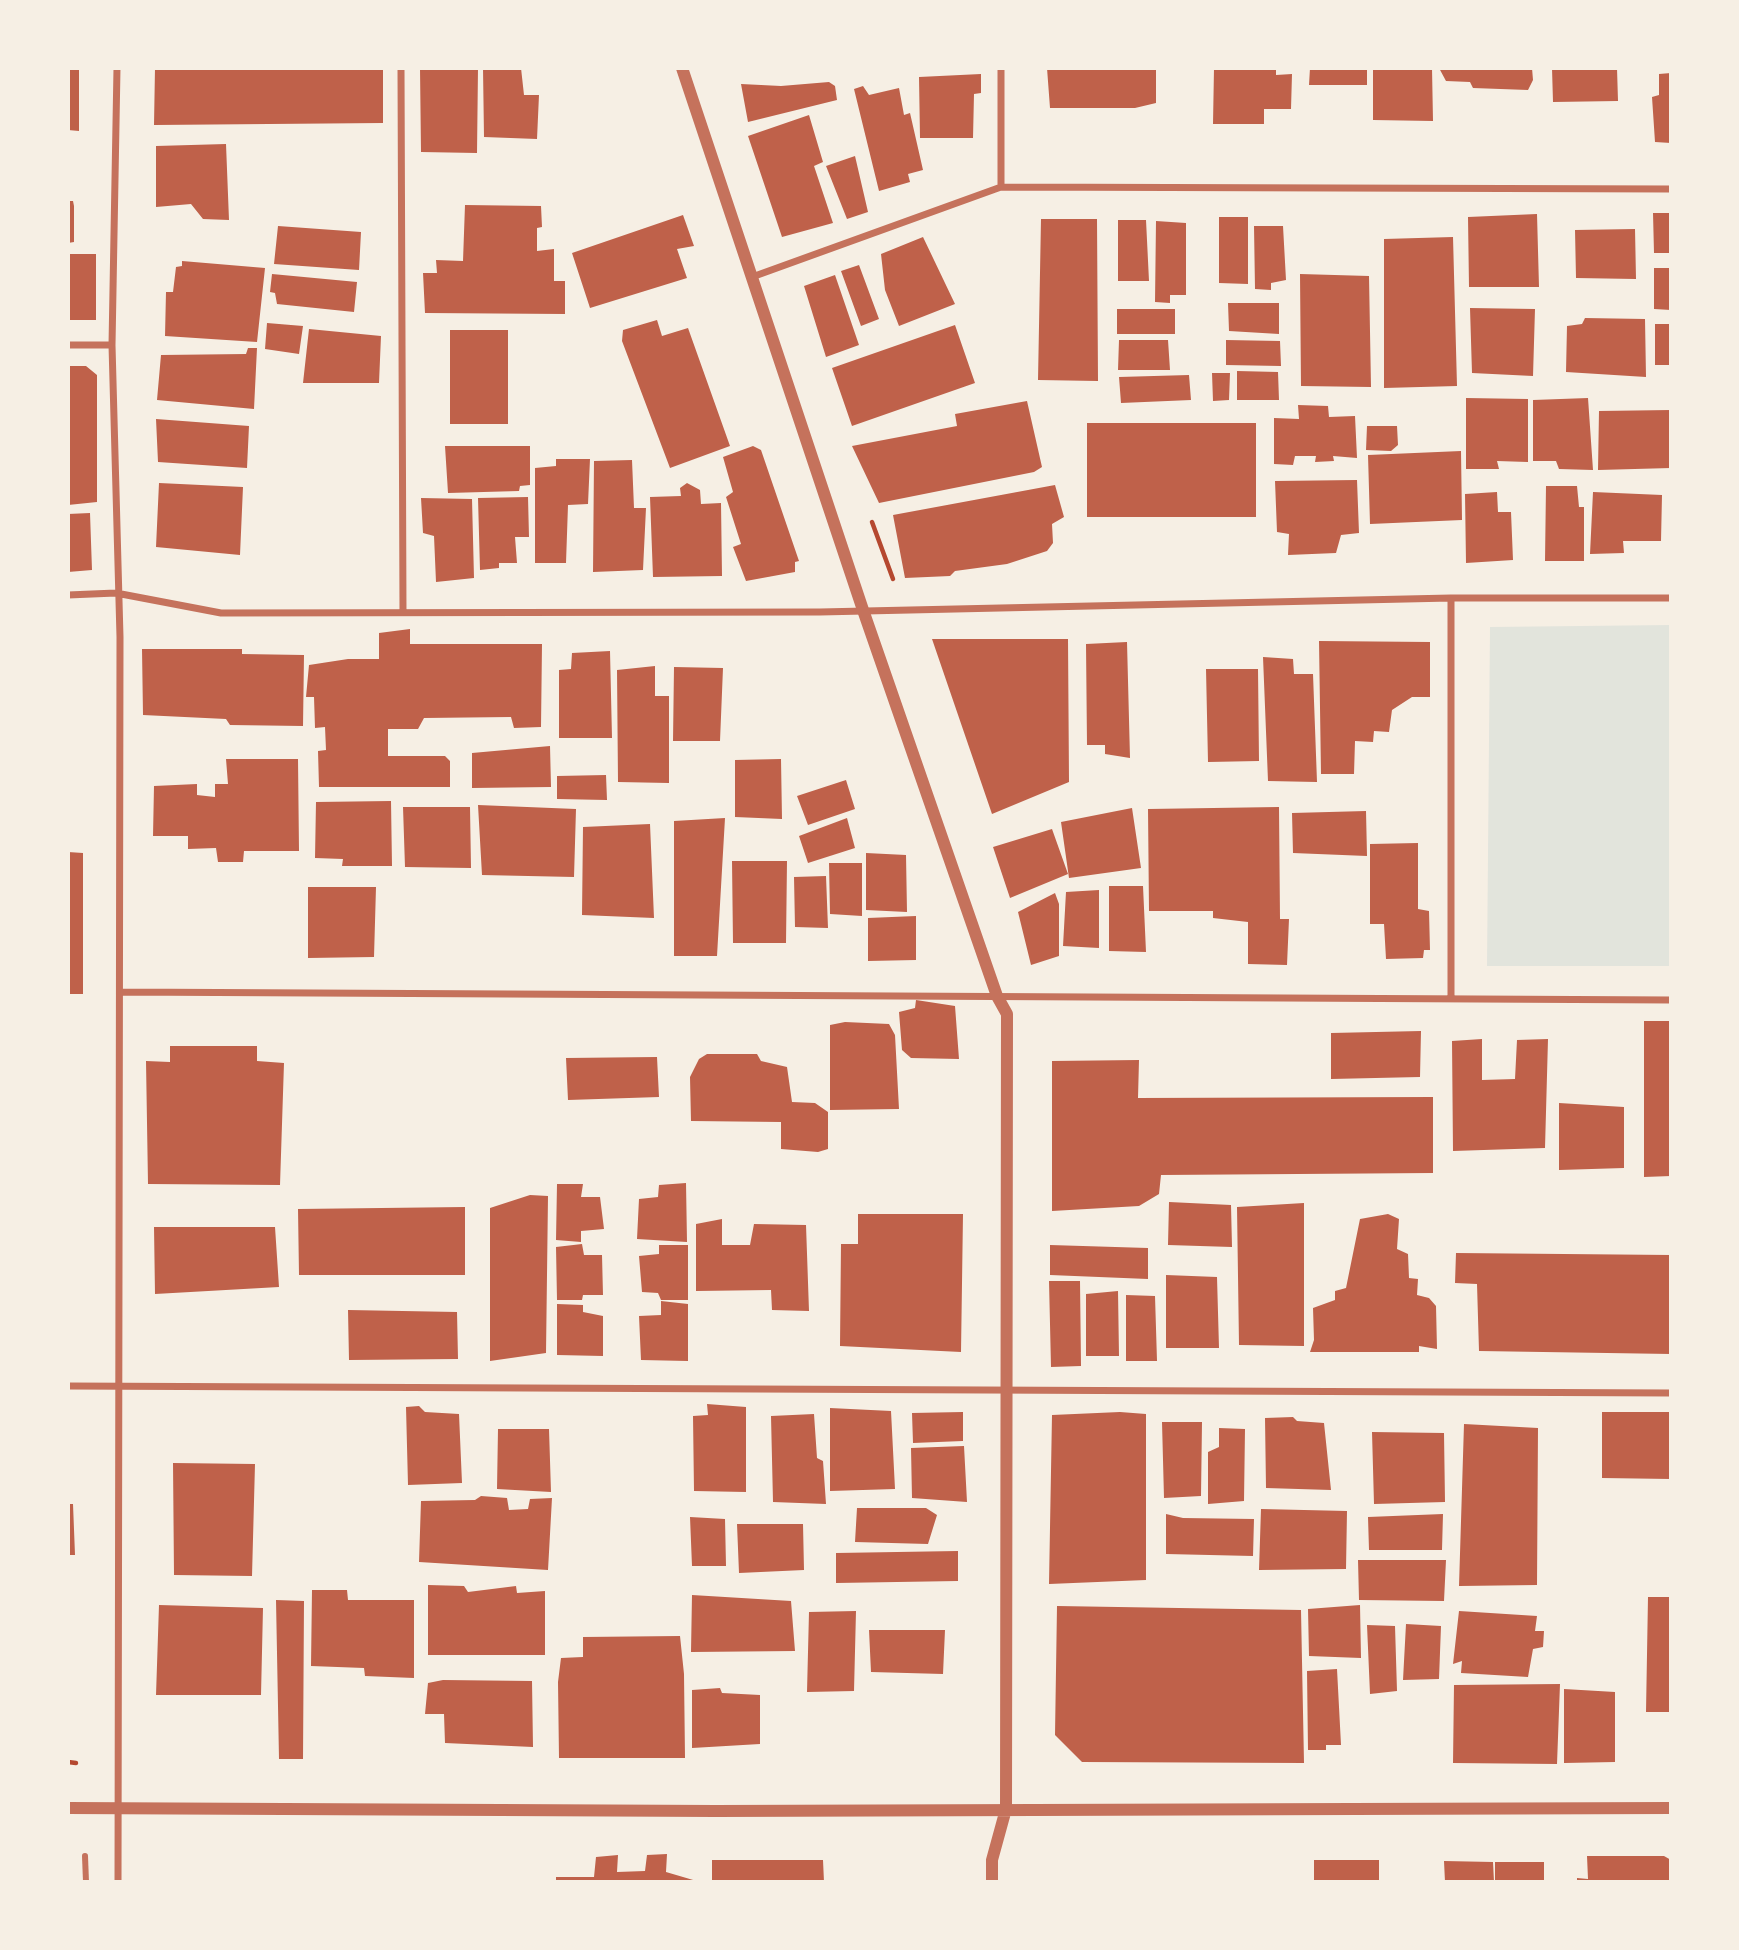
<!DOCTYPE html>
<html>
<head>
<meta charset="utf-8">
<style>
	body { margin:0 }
	#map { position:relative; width:1739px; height:1950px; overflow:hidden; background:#f6efe4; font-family:Mulish,sans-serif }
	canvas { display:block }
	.frame { position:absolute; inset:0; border:70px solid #f6efe4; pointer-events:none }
</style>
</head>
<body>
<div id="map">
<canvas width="1739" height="1950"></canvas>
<div class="frame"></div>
</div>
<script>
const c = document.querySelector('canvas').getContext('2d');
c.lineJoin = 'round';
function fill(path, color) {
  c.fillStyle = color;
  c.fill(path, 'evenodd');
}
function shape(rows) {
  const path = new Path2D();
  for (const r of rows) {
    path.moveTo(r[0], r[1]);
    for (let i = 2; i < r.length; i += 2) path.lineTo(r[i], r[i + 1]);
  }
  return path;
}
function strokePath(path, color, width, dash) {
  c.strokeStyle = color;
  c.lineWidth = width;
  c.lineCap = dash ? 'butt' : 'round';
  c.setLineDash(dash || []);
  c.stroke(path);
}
fill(shape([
	[1671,625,1671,966,1487,966,1490,627]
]), '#e2e4dc');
fill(shape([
	[68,68,79,68,79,131,68,130],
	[155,68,383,68,383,123,154,125],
	[420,68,478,68,477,153,421,152],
	[483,68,521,68,524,95,539,95,537,139,484,137],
	[1047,68,1156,68,1156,103,1135,108,1050,108],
	[1214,68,1276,68,1276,75,1292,74,1291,109,1264,109,1264,124,1213,124],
	[1310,68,1367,68,1367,85,1309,85],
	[1373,68,1432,68,1433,121,1373,120],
	[1439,68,1532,68,1533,80,1528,90,1473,88,1470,82,1446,81],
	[1552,68,1617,68,1618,101,1553,102],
	[1671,73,1671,143,1655,142,1652,97,1659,95,1659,74],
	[981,74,981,93,974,94,973,138,920,138,919,77],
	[829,82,835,86,837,100,748,122,741,84,781,86],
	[863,86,869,95,899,88,904,115,910,113,923,170,908,174,910,182,879,191,854,89],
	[809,115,823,162,814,166,833,223,782,237,748,136],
	[226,144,229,220,203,219,191,204,156,207,156,146],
	[855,156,868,212,847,219,826,166],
	[68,201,73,201,74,206,74,242,68,243],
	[465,205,541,206,542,227,537,228,537,251,554,249,554,281,565,281,565,314,425,313,423,273,437,273,436,260,463,261],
	[1653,213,1671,213,1671,253,1654,253],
	[1537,214,1539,287,1469,287,1468,217],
	[683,215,694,246,677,249,687,278,590,308,572,253],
	[1219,217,1248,217,1248,284,1219,283],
	[1041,219,1097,219,1098,381,1038,380],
	[1118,220,1146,220,1149,281,1118,281],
	[1156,221,1186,223,1186,295,1170,295,1170,303,1155,302],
	[278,226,361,232,359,270,274,264],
	[1254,226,1283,226,1286,280,1271,283,1271,290,1255,289],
	[1635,229,1636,279,1576,278,1575,230],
	[923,237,955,304,899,326,885,290,881,254],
	[1453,237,1457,386,1384,388,1384,239],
	[68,254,96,254,96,320,68,320],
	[182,261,265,268,257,342,165,336,166,292,173,292,176,267,182,266],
	[859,265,879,319,861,326,841,271],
	[1654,268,1671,268,1671,310,1654,309],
	[272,274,357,282,354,312,277,304,275,293,270,292],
	[1300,274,1369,276,1371,387,1301,386],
	[835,275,859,345,826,357,804,286],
	[1228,303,1279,303,1279,334,1229,331],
	[1470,308,1535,309,1533,376,1472,373],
	[1117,309,1175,309,1175,334,1117,334],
	[1585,318,1645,319,1646,377,1566,372,1567,326,1582,324],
	[657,320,662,336,688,328,730,446,670,468,622,341,623,330],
	[267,323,303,326,299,354,265,349],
	[1655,324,1671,324,1671,365,1655,365],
	[955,325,975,383,852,426,832,368],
	[309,329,381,336,379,383,303,383],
	[450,330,508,330,508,424,450,424],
	[1119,340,1168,340,1170,370,1118,370],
	[1226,340,1280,341,1281,366,1226,365],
	[248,348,257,348,254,409,157,400,161,355,246,354],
	[68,366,86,366,97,375,97,502,68,505],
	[1237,371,1278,372,1279,400,1237,400],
	[1212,373,1230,373,1229,400,1213,401],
	[1189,375,1191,400,1121,403,1119,377],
	[1466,398,1528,399,1528,462,1497,461,1499,469,1466,469],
	[1588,398,1593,470,1559,469,1556,461,1533,461,1533,400],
	[1027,401,1042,467,1034,472,879,503,852,446,957,426,955,414],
	[1298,405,1328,406,1329,417,1355,416,1357,458,1333,456,1334,461,1315,462,1316,456,1295,456,1293,465,1274,464,1274,418,1299,419],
	[1671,410,1671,468,1598,470,1599,411],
	[156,419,249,426,247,468,158,462],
	[1087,423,1256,423,1256,517,1087,517],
	[1367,426,1397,426,1398,445,1391,451,1366,450],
	[445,446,530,446,530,485,520,486,519,491,448,493],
	[753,446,761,450,799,561,795,562,795,572,746,581,733,547,741,544,726,497,733,492,723,457],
	[1461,451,1462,520,1370,524,1368,455],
	[556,459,590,459,588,504,568,505,566,563,535,563,535,468,556,466],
	[632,460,634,508,646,508,643,570,593,572,594,461],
	[1357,480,1359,533,1341,535,1336,553,1288,555,1289,534,1277,532,1275,481],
	[159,483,243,487,240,555,156,547],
	[687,483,700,490,701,504,721,503,722,576,653,577,650,497,681,496,680,488],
	[1055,485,1064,517,1052,524,1053,543,1047,551,1007,564,955,571,950,576,905,578,893,515],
	[1546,486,1577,486,1579,507,1584,507,1584,561,1545,561],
	[1497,492,1498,512,1511,512,1513,560,1466,563,1465,494],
	[1593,492,1662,495,1661,541,1623,541,1624,553,1590,554],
	[528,497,529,537,515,537,517,563,499,563,499,568,480,570,478,498],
	[421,498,472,499,474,578,436,582,434,536,423,533],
	[90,513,92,570,68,572,68,514],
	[410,629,410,644,542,644,541,727,514,728,511,717,424,718,418,729,388,729,388,756,445,756,450,761,450,787,319,787,318,751,326,750,325,727,315,728,314,697,306,697,309,665,348,659,379,659,379,633],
	[932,639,1068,639,1069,782,992,814],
	[1319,641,1430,642,1430,697,1412,697,1392,710,1389,732,1374,731,1373,742,1355,741,1354,774,1321,774],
	[1127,642,1130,758,1105,754,1105,745,1087,745,1086,644],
	[142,649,242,649,242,654,304,655,303,726,230,725,226,719,143,715],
	[610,651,612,738,559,738,559,670,571,669,572,653],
	[1263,657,1293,659,1294,674,1313,674,1317,782,1268,781],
	[655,666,655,696,669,696,669,783,618,782,617,670],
	[674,667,723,668,720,741,673,741],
	[1206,669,1258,669,1259,761,1208,762],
	[550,746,551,787,472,788,472,753],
	[226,759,298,759,299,851,244,851,243,862,218,862,216,848,188,849,188,836,153,836,154,786,197,784,197,795,215,797,215,784,228,784],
	[781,759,782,819,735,817,735,760],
	[606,775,607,800,557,799,557,776],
	[846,780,855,809,808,825,797,796],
	[391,801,392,866,342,866,343,859,315,858,316,802],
	[478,805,576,809,574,877,482,875],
	[403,807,470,807,471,868,405,867],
	[1279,807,1280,919,1289,919,1287,965,1248,964,1248,922,1213,918,1213,911,1149,911,1148,809],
	[1132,808,1141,868,1069,878,1061,822],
	[1366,811,1367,856,1293,853,1292,813],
	[725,818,717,956,674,956,674,821],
	[847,818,855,848,808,863,799,836],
	[650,824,654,918,582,915,583,827],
	[1052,829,1068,874,1010,898,993,847],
	[1418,843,1418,909,1429,911,1430,950,1424,950,1423,958,1386,959,1384,924,1370,924,1370,844],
	[68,852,83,853,83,994,68,994],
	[866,853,906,855,907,912,866,910],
	[732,861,787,861,786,943,733,943],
	[829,863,862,863,862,916,830,914],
	[826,876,828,928,795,927,794,877],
	[1109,886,1143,886,1146,952,1109,951],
	[308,887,376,887,374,957,308,958],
	[1099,890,1099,948,1063,946,1066,892],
	[1055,893,1059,904,1059,956,1031,965,1018,912],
	[916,916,916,960,868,961,868,918],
	[916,1000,955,1006,959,1059,911,1058,902,1050,899,1012,915,1008],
	[1644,1021,1671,1021,1671,1176,1644,1177],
	[845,1022,889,1024,895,1035,899,1109,830,1110,830,1025],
	[1421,1031,1420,1077,1331,1079,1331,1033],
	[1482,1039,1482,1080,1515,1079,1517,1040,1548,1039,1545,1148,1453,1151,1452,1041],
	[170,1046,257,1046,257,1061,284,1063,280,1185,148,1184,146,1061,170,1062],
	[707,1054,757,1054,761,1061,787,1067,792,1102,815,1103,828,1112,828,1149,818,1152,781,1149,781,1122,691,1121,690,1077,699,1059],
	[657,1057,659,1097,568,1100,566,1058],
	[1139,1060,1138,1098,1433,1097,1433,1173,1161,1175,1159,1194,1139,1206,1052,1211,1052,1061],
	[1559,1103,1624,1107,1624,1168,1559,1170],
	[686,1183,687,1242,637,1239,639,1199,658,1197,659,1185],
	[557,1184,583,1184,581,1197,600,1197,604,1229,581,1231,581,1242,556,1240],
	[530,1195,548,1196,546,1353,490,1361,490,1208],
	[1169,1202,1231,1205,1232,1247,1168,1245],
	[1304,1203,1304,1346,1239,1345,1237,1207],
	[465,1207,465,1275,299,1275,298,1209],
	[858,1214,963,1214,961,1352,840,1346,841,1244,858,1244],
	[1388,1214,1399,1219,1397,1249,1408,1254,1409,1278,1418,1279,1417,1295,1429,1298,1436,1306,1437,1349,1419,1346,1419,1352,1310,1352,1314,1340,1313,1308,1335,1300,1335,1291,1346,1288,1360,1219],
	[722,1219,722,1245,750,1245,754,1224,806,1225,809,1311,772,1310,771,1290,696,1291,696,1224],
	[154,1227,275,1227,279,1287,155,1294],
	[582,1244,584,1255,602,1255,603,1295,583,1295,582,1300,557,1300,556,1247],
	[659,1245,688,1245,688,1300,661,1300,658,1293,642,1292,639,1256,659,1254],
	[1050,1245,1148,1248,1148,1279,1050,1275],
	[1456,1253,1671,1255,1671,1354,1479,1351,1477,1284,1455,1283],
	[1166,1275,1217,1277,1219,1348,1166,1348],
	[1049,1281,1080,1281,1081,1366,1051,1367],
	[1118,1291,1119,1356,1086,1356,1086,1294],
	[1126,1295,1155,1296,1157,1361,1126,1361],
	[661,1301,688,1304,688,1361,641,1360,639,1316,661,1315],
	[557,1304,583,1305,583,1312,603,1316,603,1356,557,1355],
	[348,1310,457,1312,458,1359,349,1360],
	[707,1404,746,1407,746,1492,694,1491,693,1416,708,1415],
	[419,1406,425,1412,459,1414,462,1483,408,1485,406,1407],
	[830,1408,891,1411,895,1489,830,1491],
	[963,1412,963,1441,913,1443,912,1413],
	[1120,1412,1146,1414,1146,1580,1049,1584,1052,1415],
	[1602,1412,1671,1412,1671,1479,1602,1478],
	[814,1414,817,1458,823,1461,826,1504,773,1502,771,1416],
	[1293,1417,1297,1421,1324,1423,1331,1490,1266,1488,1265,1418],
	[1162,1422,1202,1422,1201,1496,1164,1498],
	[1464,1424,1538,1428,1537,1585,1459,1586],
	[1219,1428,1245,1429,1244,1501,1208,1504,1208,1452,1219,1447],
	[498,1429,549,1429,551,1492,497,1489],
	[1372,1432,1444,1433,1445,1502,1374,1504],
	[964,1446,967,1502,912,1498,911,1448],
	[173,1463,255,1464,252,1576,174,1575],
	[481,1496,507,1498,509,1510,528,1509,530,1499,552,1498,548,1570,419,1562,421,1501,475,1500],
	[68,1504,73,1504,75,1555,68,1555],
	[857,1508,926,1508,937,1515,928,1544,855,1542],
	[1261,1509,1347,1511,1346,1569,1259,1570],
	[1166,1514,1183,1518,1254,1519,1253,1556,1166,1554],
	[1443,1514,1442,1550,1369,1550,1368,1517],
	[690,1517,725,1519,726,1566,692,1566],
	[737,1524,803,1524,804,1570,739,1573],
	[958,1551,958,1581,836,1583,836,1553],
	[1358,1560,1446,1560,1444,1601,1359,1600],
	[428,1585,464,1586,468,1592,516,1586,517,1593,545,1591,545,1655,428,1655],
	[312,1590,347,1590,348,1600,414,1600,414,1678,365,1676,364,1668,311,1666],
	[692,1595,791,1601,795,1651,691,1652],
	[1648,1597,1671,1597,1671,1712,1646,1712],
	[276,1600,304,1601,303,1759,279,1759],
	[159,1605,263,1608,261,1695,156,1695],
	[1360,1605,1361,1658,1309,1656,1308,1609],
	[1057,1606,1301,1610,1304,1763,1082,1762,1055,1735],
	[856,1611,854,1691,807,1692,809,1612],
	[1459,1611,1537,1616,1535,1631,1544,1631,1543,1647,1533,1649,1528,1677,1461,1673,1462,1661,1453,1664],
	[1406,1624,1441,1626,1439,1679,1403,1680],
	[1367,1625,1395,1626,1397,1691,1370,1694],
	[869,1630,945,1630,943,1674,871,1672],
	[680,1636,684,1674,685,1758,559,1758,558,1682,561,1658,583,1657,583,1637],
	[1337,1669,1341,1745,1326,1745,1326,1750,1308,1750,1307,1671],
	[443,1680,532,1681,533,1747,445,1743,444,1714,425,1714,428,1683],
	[1560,1684,1557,1764,1453,1763,1454,1685],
	[720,1688,722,1693,760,1695,760,1744,692,1748,692,1690],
	[1564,1689,1615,1692,1615,1762,1564,1763],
	[667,1854,666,1872,700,1882,556,1882,556,1877,594,1877,596,1857,618,1855,617,1872,645,1871,647,1855],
	[1587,1856,1664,1856,1671,1860,1671,1882,1577,1882,1577,1878,1588,1879],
	[712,1860,823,1860,824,1882,712,1882],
	[1314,1860,1379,1860,1379,1882,1314,1882],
	[1444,1861,1493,1862,1494,1882,1445,1882],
	[1495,1862,1544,1862,1544,1882,1495,1882]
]), '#bf614a');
strokePath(shape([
	[872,522,893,579],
	[68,1762,76,1763]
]), '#b5482f', 4.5);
strokePath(shape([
	[85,1856,86,1882]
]), '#c5725c', 6);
strokePath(shape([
	[117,68,112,345,120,637,118,1882],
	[401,68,403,612],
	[1001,68,1001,187],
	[752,277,1001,187,1671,189],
	[68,345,112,345],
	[68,595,116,593,221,613,820,612,1451,598,1671,598],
	[1451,598,1451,999],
	[120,992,1671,1000],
	[68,1386,1671,1393]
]), '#c5725c', 7);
strokePath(shape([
	[682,68,863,610,997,996,1007,1014,1006,1809,992,1860,992,1882],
	[68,1808,716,1811,1671,1808]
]), '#c5725c', 12);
</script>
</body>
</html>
